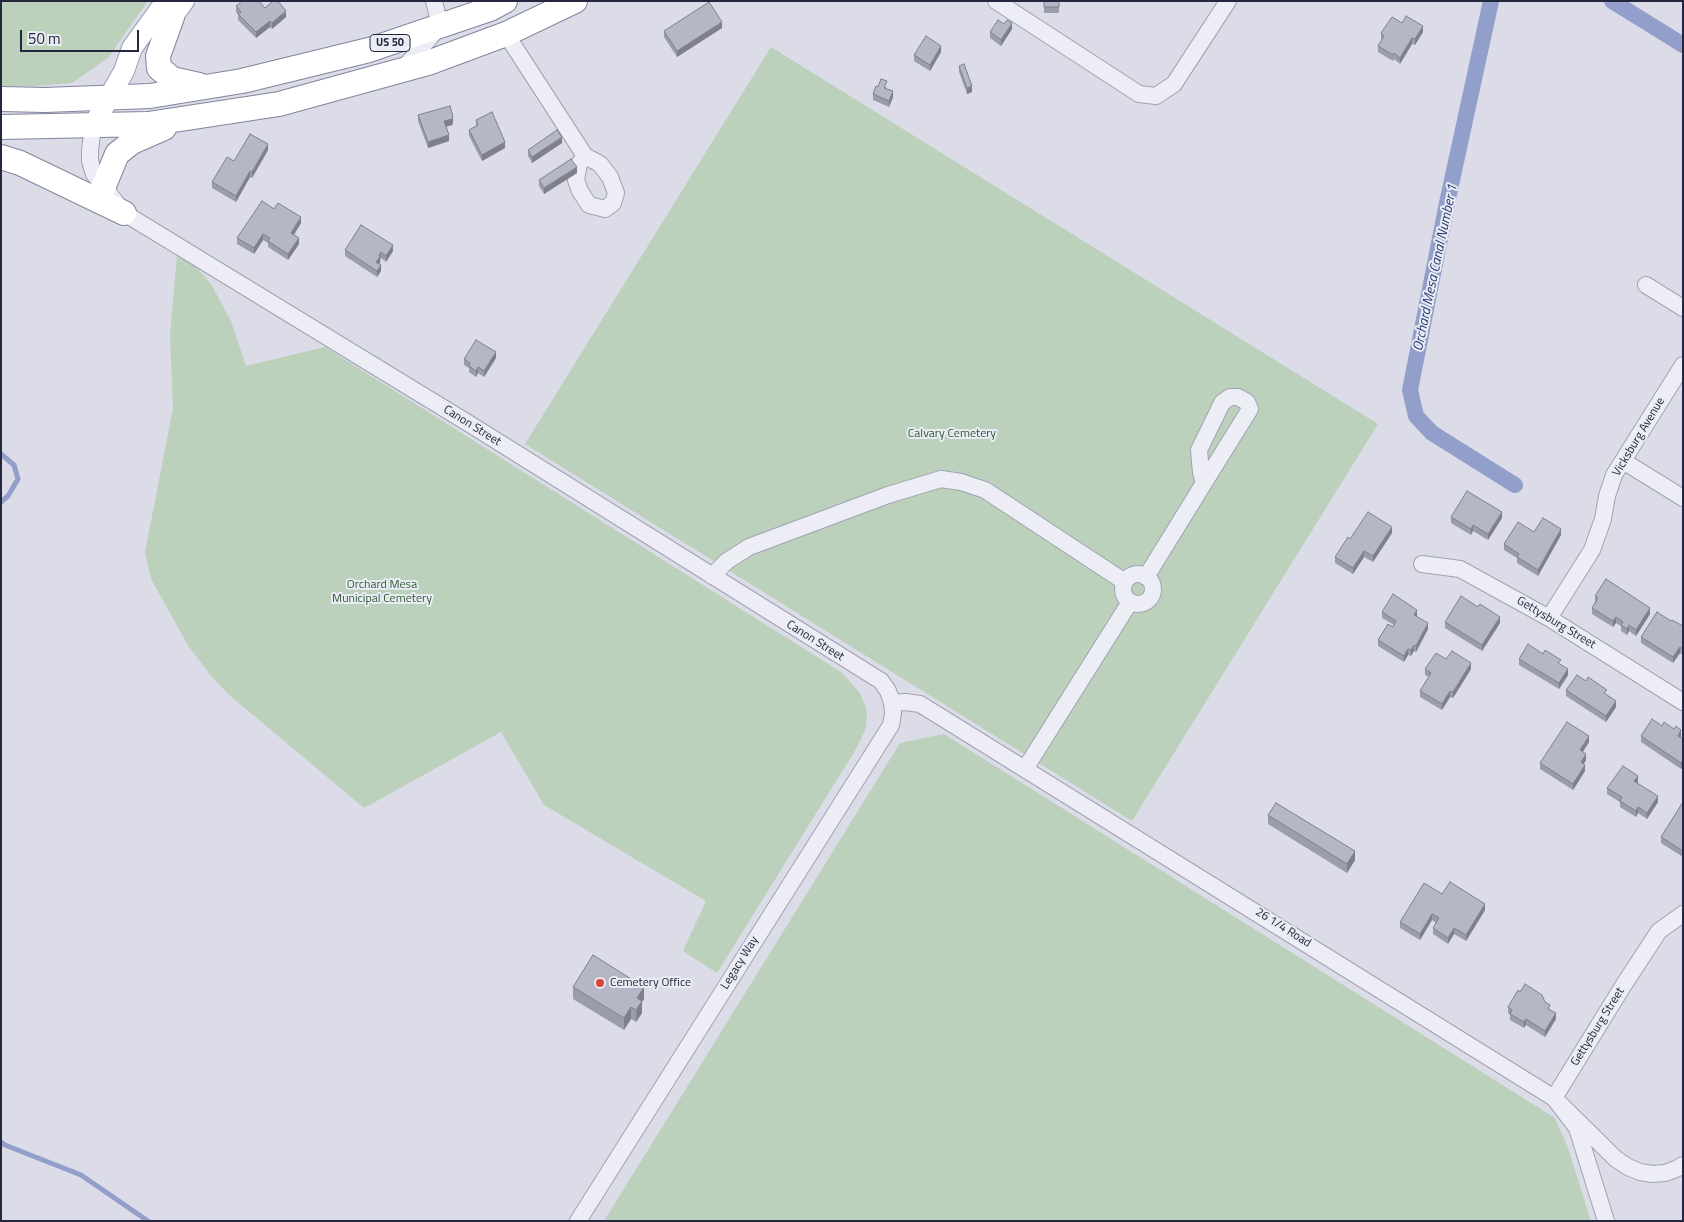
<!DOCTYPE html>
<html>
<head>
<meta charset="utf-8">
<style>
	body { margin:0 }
	#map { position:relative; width:1684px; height:1222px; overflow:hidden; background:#dbdce7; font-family:"Titillium Web",sans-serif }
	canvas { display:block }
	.frame { position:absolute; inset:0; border:2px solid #24273d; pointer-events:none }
	.scale { position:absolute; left:20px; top:30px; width:119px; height:22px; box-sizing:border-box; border:2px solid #24273d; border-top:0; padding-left:6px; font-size:15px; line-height:18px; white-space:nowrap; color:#24273d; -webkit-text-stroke:4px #eaecf4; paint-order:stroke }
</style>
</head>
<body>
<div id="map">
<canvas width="1684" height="1222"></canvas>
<div class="frame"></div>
<div class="scale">50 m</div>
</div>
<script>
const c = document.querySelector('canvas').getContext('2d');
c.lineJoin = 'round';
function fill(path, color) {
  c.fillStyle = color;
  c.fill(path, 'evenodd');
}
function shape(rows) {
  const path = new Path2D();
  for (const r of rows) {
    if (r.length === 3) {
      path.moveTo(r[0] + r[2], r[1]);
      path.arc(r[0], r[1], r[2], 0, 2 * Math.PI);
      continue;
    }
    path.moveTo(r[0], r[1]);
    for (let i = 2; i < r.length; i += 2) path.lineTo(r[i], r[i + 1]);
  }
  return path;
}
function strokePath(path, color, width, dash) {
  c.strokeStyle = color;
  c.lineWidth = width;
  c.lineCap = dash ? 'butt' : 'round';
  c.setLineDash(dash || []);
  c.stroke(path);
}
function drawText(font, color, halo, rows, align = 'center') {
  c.font = font + ' "Titillium Web",sans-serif';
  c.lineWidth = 4;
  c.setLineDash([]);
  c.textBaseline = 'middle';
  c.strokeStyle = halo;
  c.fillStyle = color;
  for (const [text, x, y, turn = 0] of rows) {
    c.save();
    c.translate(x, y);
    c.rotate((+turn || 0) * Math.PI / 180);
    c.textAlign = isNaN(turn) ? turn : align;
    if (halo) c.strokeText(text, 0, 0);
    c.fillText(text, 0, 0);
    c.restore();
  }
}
fill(shape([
	[1,1,148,1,108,58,72,83,36,86,1,86],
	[771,47,1378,424,1132,821,525,444],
	[177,255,196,267,211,284,231,321,246,366,325,347,841,672,860,693,867,711,866,728,856,749,717,973,683,951,706,901,544,805,501,732,364,808,228,694,212,677,189,647,151,579,145,552,173,408,170,335],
	[944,734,1555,1118,1568,1148,1591,1221,604,1221,900,743]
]), '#bbd1bb');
strokePath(shape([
	[1,454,14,465,18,479,8,496,1,502],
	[1,1142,5,1145,81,1175,148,1221]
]), '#929fca', 5);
strokePath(shape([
	[1491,1,1447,203,1410,390,1416,416,1432,433,1515,485],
	[1612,1,1683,45]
]), '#929fca', 16);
const minor = shape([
	[996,1,1139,94,1156,96,1174,84,1228,1],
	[506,34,585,156,600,164,610,177,616,193,613,203,605,209,589,205,580,191,576,180,579,164,585,156],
	[401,71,440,26,434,1],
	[93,126,90,150,90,161,94,174,124,213,468,423,881,681,888,691,892,703,893,713,891,725,578,1221],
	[1646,285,1683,308],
	[1623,461,1683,498],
	[1422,564,1460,569,1549,618,1683,702],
	[1138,589,15],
	[712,576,727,561,749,547,888,495,941,479,961,482,985,490,1125,582],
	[1146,577,1204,483,1250,409,1247,402,1238,397,1230,397,1222,403,1199,450,1201,473,1204,483],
	[1549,618,1592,550,1603,519,1607,496,1614,475,1683,365],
	[892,703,905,702,920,704,1554,1098,1577,1128,1606,1221],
	[1025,769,1130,602],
	[1683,914,1659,931,1623,986,1554,1098,1616,1159,1628,1167,1640,1172,1652,1174,1665,1173,1676,1169,1683,1165]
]);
const major = shape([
	[163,30,184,1],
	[93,126,124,71,132,48,166,1]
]);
const highway = shape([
	[172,17,158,56,159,68,172,79,199,85],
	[1,99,45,100,150,96,242,81,369,50,490,9,505,1],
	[1,127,148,124,279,104,428,63,506,34,575,1],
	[1,157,20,163,124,213],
	[103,188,117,154,132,142,164,128]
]);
strokePath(minor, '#a0a2b1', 18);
strokePath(major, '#999db3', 22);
strokePath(highway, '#81859e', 26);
strokePath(minor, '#edeef5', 16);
strokePath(major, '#fff', 20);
strokePath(highway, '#fff', 24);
fill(shape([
	[1059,1,1059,13,1044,13,1044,7],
	[236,6,265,8,286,17,272,29,270,27,256,38,238,20,238,15,236,12],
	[1402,23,1423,32,1415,45,1412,44,1400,64,1394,59,1393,61,1378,52,1378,46,1382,40,1381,39,1381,33],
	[722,28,677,57,664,37,664,31],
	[1012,29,1001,46,990,38,990,32],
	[941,52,930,71,914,61,914,55],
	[959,66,972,92,967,94,959,72],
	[878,87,887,87,886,89,893,97,889,107,873,100,873,94],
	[418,115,453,123,452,125,446,127,449,141,428,148,418,121],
	[476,120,505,148,482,161,469,136,469,130,476,126],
	[562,143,532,163,528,156,528,150],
	[268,150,252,178,250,177,236,202,212,188,212,182,234,161],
	[577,173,544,194,539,186,539,180],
	[274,209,301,223,294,235,299,244,288,260,268,247,268,243,263,240,254,254,237,244,237,238],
	[345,250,393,251,386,262,381,258,380,260,379,263,381,271,377,277,345,256],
	[496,358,484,377,478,373,476,377,469,372,469,368,464,365,464,359],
	[1451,517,1502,518,1488,540,1473,531,1471,535,1451,523],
	[1392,533,1373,562,1364,557,1353,574,1335,563,1335,557,1350,539],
	[1561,535,1538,576,1517,563,1517,558,1504,550,1504,544],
	[1595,596,1650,614,1636,636,1629,631,1627,635,1621,631,1621,626,1616,623,1613,627,1592,614,1592,608,1595,602],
	[1478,607,1500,623,1482,651,1445,628,1445,622],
	[1382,612,1417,616,1417,617,1428,629,1416,652,1414,651,1411,656,1408,655,1404,662,1378,646,1378,640,1394,625,1382,618],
	[1671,621,1683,626,1683,655,1680,653,1673,663,1641,643,1641,637],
	[1446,659,1471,669,1453,698,1450,697,1442,710,1420,697,1420,691,1429,677,1425,675,1425,669],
	[1519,659,1568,675,1559,689,1519,665],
	[1566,690,1607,695,1616,707,1606,722,1566,696],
	[1641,736,1681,736,1680,738,1683,739,1683,766,1681,769,1641,742],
	[1589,742,1583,752,1586,760,1584,764,1585,771,1573,790,1540,769,1540,763],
	[1638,782,1637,783,1658,802,1647,819,1638,813,1636,817,1620,807,1620,802,1607,794,1607,788],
	[1683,802,1683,857,1661,843,1661,837],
	[1268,815,1355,860,1347,873,1268,824],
	[1442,894,1485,910,1466,941,1454,934,1448,944,1433,934,1433,928,1436,923,1432,920,1420,940,1400,928,1400,922],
	[573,987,644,999,642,1002,642,1013,636,1022,631,1019,624,1030,573,999],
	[1520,992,1545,1002,1556,1019,1545,1037,1526,1025,1524,1028,1510,1020,1510,1015,1508,1013,1508,1007]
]), '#9c9dab');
fill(shape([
	[286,11,286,17,272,29,272,23],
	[270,21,270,27,256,38,256,32],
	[722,22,722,28,677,57,677,51],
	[1012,23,1012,29,1001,46,1001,40],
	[1423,26,1423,32,1415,45,1415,39],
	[1412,38,1412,44,1400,64,1400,58],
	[941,46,941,52,930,71,930,65],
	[972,86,972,92,967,94,967,88],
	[893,91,893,97,889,107,889,101],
	[453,117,453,123,452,125,444,127,444,121],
	[449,135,449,141,428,148,428,142],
	[562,137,562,143,532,163,532,157],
	[505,142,505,148,482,161,482,155],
	[268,144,268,150,252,178,252,172],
	[577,167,577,173,544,194,544,188],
	[250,171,250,177,236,202,236,196],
	[301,217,301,223,291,239,291,233],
	[263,234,263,240,254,254,254,248],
	[299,238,299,244,288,260,288,254],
	[393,245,393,251,386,262,386,256],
	[381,252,380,263,376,268,376,262],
	[381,265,381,271,377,277,377,271],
	[496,352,496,358,484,377,484,371],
	[478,367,478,373,476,377,476,371],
	[1502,512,1502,518,1488,540,1488,534],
	[1473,525,1473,531,1471,535,1471,529],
	[1392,527,1392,533,1373,562,1373,556],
	[1561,529,1561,535,1538,576,1538,570],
	[1364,551,1364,557,1353,574,1353,568],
	[1650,608,1650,614,1636,636,1636,630],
	[1417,610,1417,616,1414,621,1414,615],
	[1500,617,1500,623,1482,651,1482,645],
	[1616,617,1616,623,1613,627,1613,621],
	[1428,623,1428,629,1416,652,1416,646],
	[1629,625,1629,631,1627,635,1627,629],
	[1414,645,1414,651,1411,656,1411,650],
	[1680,647,1680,653,1673,663,1673,657],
	[1408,649,1408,655,1404,662,1404,656],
	[1471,663,1471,669,1453,698,1453,692],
	[1568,669,1568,675,1559,689,1559,683],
	[1450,691,1450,697,1442,710,1442,704],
	[1616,701,1616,707,1606,722,1606,716],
	[1681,730,1681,736,1678,742,1678,736],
	[1589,736,1589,742,1580,756,1580,750],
	[1586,754,1586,760,1581,768,1581,762],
	[1683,760,1683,766,1681,769,1681,763],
	[1585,765,1585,771,1573,790,1573,784],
	[1638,776,1638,782,1634,787,1634,781],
	[1658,796,1658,802,1647,819,1647,813],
	[1638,807,1638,813,1636,817,1636,811],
	[1355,851,1355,860,1347,873,1347,864],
	[1485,904,1485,910,1466,941,1466,935],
	[1432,914,1432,920,1420,940,1420,934],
	[1454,928,1454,934,1448,944,1448,938],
	[644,987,644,999,642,1002,642,1013,636,1022,637,998],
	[631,1007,631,1019,624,1030,624,1018],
	[1556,1013,1556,1019,1545,1037,1545,1031],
	[1526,1019,1526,1025,1524,1028,1524,1022]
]), '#7f808b');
const building = shape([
	[242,1,259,1,265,8,273,1,278,1,286,11,272,23,270,21,256,32,238,14,241,12,236,6,242,1],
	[1044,1,1059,1,1059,7,1044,7,1044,1],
	[709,2,722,22,677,51,664,31,709,2],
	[1406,16,1423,26,1415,39,1412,38,1400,58,1394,53,1393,55,1378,46,1384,36,1381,33,1392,17,1402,23,1406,16],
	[998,20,1004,24,1007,20,1012,23,1001,40,990,32,998,20],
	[926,36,941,46,930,65,914,55,926,36],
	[964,64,972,86,967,88,959,66,964,64],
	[881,79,887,81,884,88,893,91,889,101,873,94,876,86,878,87,881,79],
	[450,106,453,117,452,119,444,121,449,135,428,142,418,115,450,106],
	[492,112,505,142,482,155,469,130,478,125,476,120,492,112],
	[557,130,562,137,532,157,528,150,557,130],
	[250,134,268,144,252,172,250,171,236,196,212,182,227,157,234,161,250,134],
	[571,159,577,167,544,188,539,180,571,159],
	[262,201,274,209,278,203,301,217,291,233,299,238,288,254,268,241,270,238,263,234,254,248,237,238,262,201],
	[361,225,393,245,386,256,381,252,379,256,380,257,376,262,381,265,377,271,345,250,361,225],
	[476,340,496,352,484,371,478,367,476,371,469,366,470,363,464,359,476,340],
	[1467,491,1502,512,1488,534,1473,525,1471,529,1451,517,1467,491],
	[1368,512,1392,527,1373,556,1364,551,1353,568,1335,557,1348,537,1350,539,1368,512],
	[1543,518,1561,529,1538,570,1517,557,1519,554,1504,544,1518,522,1534,532,1543,518],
	[1606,579,1650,608,1636,630,1629,625,1627,629,1621,625,1623,622,1616,617,1613,621,1592,608,1598,598,1595,596,1606,579],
	[1393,594,1417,610,1414,615,1428,623,1416,646,1414,645,1411,650,1408,649,1404,656,1378,640,1388,624,1393,627,1396,621,1382,612,1393,594],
	[1461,596,1478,607,1480,604,1500,617,1482,645,1445,622,1461,596],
	[1657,612,1671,621,1672,620,1683,626,1683,649,1680,647,1673,657,1641,637,1657,612],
	[1528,644,1543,654,1545,650,1561,660,1558,663,1568,669,1559,683,1519,659,1528,644],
	[1452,651,1471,663,1453,692,1450,691,1442,704,1420,691,1431,673,1425,669,1436,653,1446,659,1452,651],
	[1577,675,1586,681,1588,677,1607,690,1604,693,1616,701,1606,716,1566,690,1577,675],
	[1652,719,1662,726,1664,722,1674,729,1676,726,1681,730,1678,736,1683,739,1683,760,1681,763,1641,736,1652,719],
	[1567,722,1589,736,1580,750,1586,754,1581,762,1585,765,1573,784,1540,763,1567,722],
	[1623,766,1638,776,1634,781,1658,796,1647,813,1638,807,1636,811,1620,801,1622,797,1607,788,1623,766],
	[1683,802,1683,851,1661,837,1683,802],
	[1276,803,1355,851,1347,864,1268,815,1276,803],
	[1450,882,1485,904,1466,935,1454,928,1448,938,1433,928,1439,918,1432,914,1420,934,1400,922,1424,883,1442,894,1450,882],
	[593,955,644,987,637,998,642,1001,636,1010,631,1007,624,1018,573,987,593,955],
	[1525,984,1542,995,1545,1002,1550,1005,1548,1009,1556,1013,1545,1031,1526,1019,1524,1022,1510,1014,1512,1010,1508,1007,1518,990,1520,992,1525,984]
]);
fill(building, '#b5b7c7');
strokePath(building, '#7f808b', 1);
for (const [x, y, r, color] of [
	[600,983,5,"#d74334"]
]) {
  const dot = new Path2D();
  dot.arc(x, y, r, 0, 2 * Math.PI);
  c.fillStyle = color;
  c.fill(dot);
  strokePath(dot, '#eaecf4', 2);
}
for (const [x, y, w] of [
	[390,43,40]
]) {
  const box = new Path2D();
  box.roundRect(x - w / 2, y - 8.5, w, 17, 4);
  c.fillStyle = '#eaecf4';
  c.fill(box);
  strokePath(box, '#24273d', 1);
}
drawText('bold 11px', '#24273d', null, [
	["US 50",390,43]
]);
drawText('12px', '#24273d', '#eaecf4', [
	["Canon Street",472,426,32],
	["Vicksburg Avenue",1639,437,-59],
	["Gettysburg Street",1556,623,31],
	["Canon Street",815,641,32],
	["26 1/4 Road",1283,928,32],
	["Legacy Way",740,963,-58],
	["Gettysburg Street",1598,1027,-58]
]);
drawText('12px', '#305a33', '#eaecf4', [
	["Calvary Cemetery",952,434],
	["Orchard Mesa",382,585],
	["Municipal Cemetery",382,599]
]);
drawText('12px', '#24273d', '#eaecf4', [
	["Cemetery Office",610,983]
], 'left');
drawText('italic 14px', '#2b3a74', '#eaecf4', [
	["Orchard Mesa Canal Number 1",1436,268,-78]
]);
</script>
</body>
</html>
